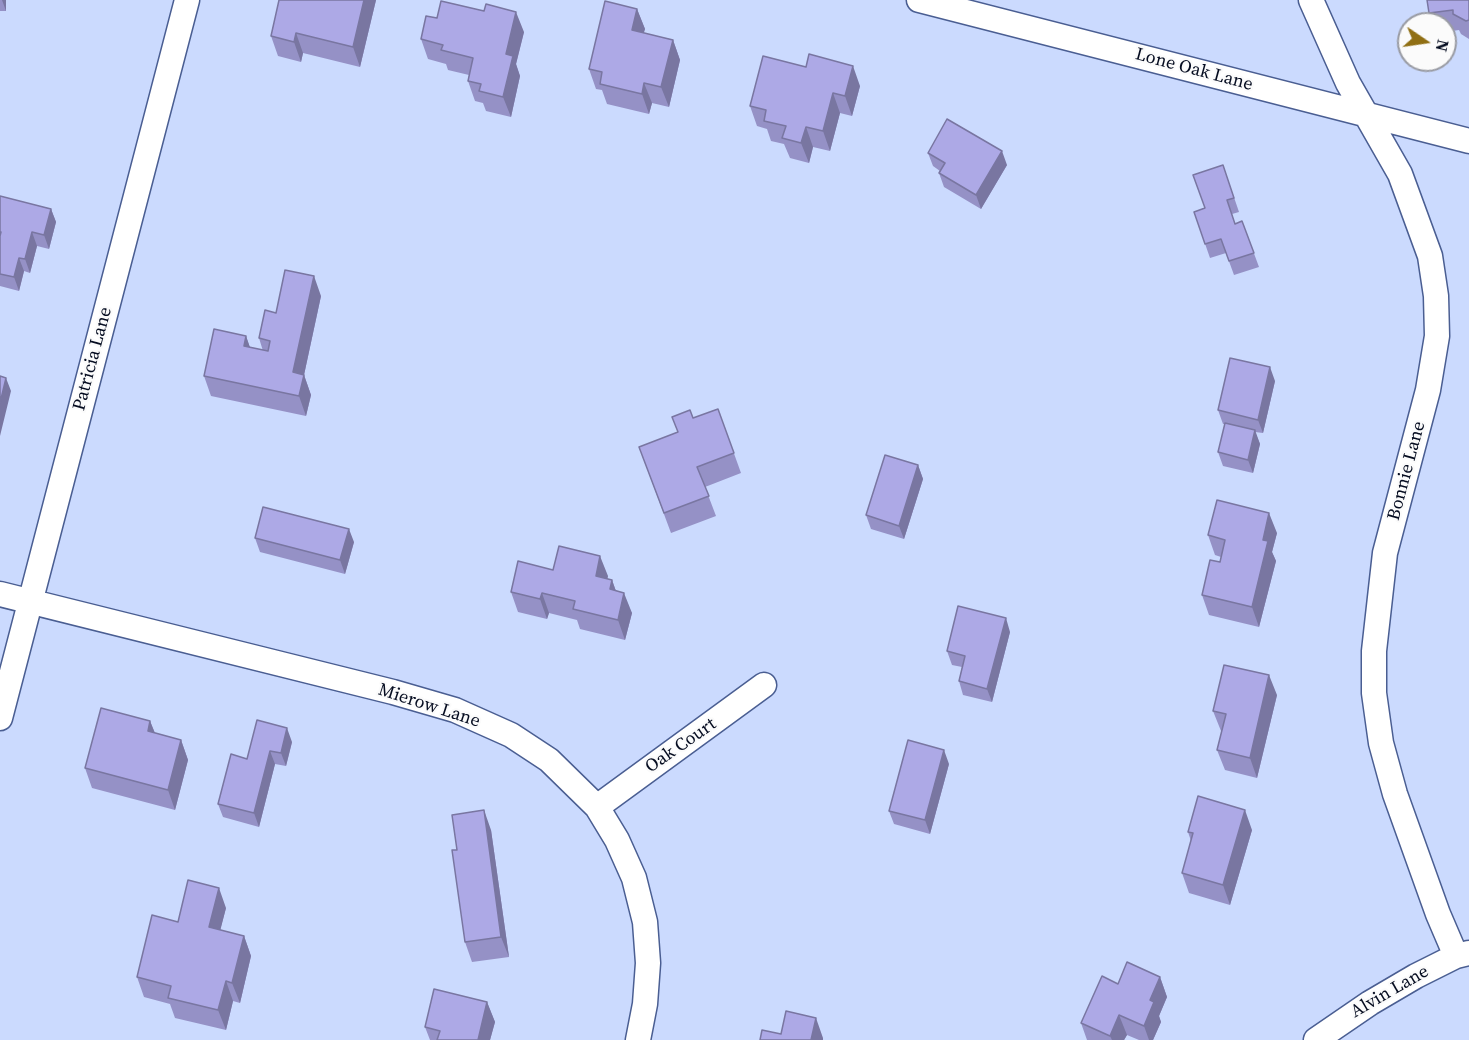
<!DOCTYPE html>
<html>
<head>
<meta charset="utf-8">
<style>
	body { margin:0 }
	#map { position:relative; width:1469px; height:1040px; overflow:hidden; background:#cbdafe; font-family:"Source Serif 4",serif }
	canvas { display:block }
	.north { position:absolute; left:1397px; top:12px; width:60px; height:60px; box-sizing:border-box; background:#fbfbfb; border:2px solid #999ba3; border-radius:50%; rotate:103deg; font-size:16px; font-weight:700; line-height:24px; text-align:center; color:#050c20 }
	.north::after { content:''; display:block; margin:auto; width:21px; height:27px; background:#906f14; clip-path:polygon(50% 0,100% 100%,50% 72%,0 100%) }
</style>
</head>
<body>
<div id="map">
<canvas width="1469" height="1040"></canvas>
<div class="north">N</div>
</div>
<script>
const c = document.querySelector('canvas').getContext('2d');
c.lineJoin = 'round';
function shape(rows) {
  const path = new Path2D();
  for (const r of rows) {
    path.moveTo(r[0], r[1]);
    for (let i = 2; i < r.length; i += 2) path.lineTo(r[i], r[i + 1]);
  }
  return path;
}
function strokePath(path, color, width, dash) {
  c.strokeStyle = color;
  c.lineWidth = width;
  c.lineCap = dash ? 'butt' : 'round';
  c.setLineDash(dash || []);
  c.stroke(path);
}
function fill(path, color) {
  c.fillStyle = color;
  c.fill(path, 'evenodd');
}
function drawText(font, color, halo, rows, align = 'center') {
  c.font = font + ' "Source Serif 4",serif';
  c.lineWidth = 4.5;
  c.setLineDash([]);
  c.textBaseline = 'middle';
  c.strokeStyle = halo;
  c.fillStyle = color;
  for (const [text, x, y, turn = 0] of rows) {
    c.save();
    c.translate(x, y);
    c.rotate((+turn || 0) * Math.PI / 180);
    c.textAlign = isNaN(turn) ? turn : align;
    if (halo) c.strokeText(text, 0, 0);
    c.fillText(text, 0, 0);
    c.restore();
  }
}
const street = shape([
	[919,0,1469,141],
	[1311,0,1348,83,1400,174,1430,256,1436,296,1437,336,1428,390,1385,553,1374,651,1374,693,1381,743,1395,794,1438,914,1456,956],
	[0,594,393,692,455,710,511,735,549,760,597,807,617,840,634,878,645,922,648,963,645,1004,638,1040],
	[0,718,187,0],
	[597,807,764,685],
	[1316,1040,1370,1003,1416,976,1456,956,1469,953]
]);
strokePath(street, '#4a5e92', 27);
strokePath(street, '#fff', 24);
fill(shape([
	[0,0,6,0,6,11,0,11],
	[279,0,376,0,360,67,303,53,301,62,278,56,271,36],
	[1469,0,1469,39,1461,34,1459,30,1445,32,1445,24,1433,24,1429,13],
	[637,9,645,29,643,33,673,40,680,60,669,107,652,103,649,114,607,104,602,90,596,89,589,69],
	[524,32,516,64,520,76,511,117,486,111,483,103,475,101,468,81,469,75,448,70,446,64,428,59,421,39],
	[860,86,852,116,840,113,830,151,813,147,809,163,790,158,784,144,771,141,767,129,757,126,750,106],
	[928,153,1007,165,981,209,944,187,939,173,940,171,933,166],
	[1223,165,1239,212,1232,214,1235,224,1242,221,1259,267,1234,275,1226,253,1210,258,1194,212,1205,208],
	[0,196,51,209,56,222,49,249,37,246,30,273,24,271,19,291,0,286],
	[321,296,304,375,311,395,306,416,211,396,204,376,246,336,250,348,263,351,259,338,276,313],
	[1275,381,1263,433,1255,432,1260,444,1253,473,1223,466,1218,452,1225,424,1223,424,1218,410],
	[718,409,741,473,705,487,716,516,671,533,639,447,678,432,693,418],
	[918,465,923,479,904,539,871,529,866,515],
	[1277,533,1272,552,1276,561,1259,627,1209,615,1202,595,1220,562,1221,557,1215,555,1208,535],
	[255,538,354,542,345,574,260,552],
	[553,570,608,576,607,579,612,580,616,591,632,613,625,640,580,629,577,620,549,613,547,619,518,612,511,592],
	[1010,632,992,702,963,695,959,681,962,667,952,665,947,651],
	[1277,695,1257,778,1225,770,1217,750,1222,731,1221,731,1213,711],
	[150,721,155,733,181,740,188,760,175,810,92,788,85,768],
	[292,742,286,766,275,764,259,827,223,817,218,804,247,759],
	[949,764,930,834,894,824,889,811],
	[491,830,509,957,472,962,465,942],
	[1252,830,1230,905,1189,893,1182,873,1191,841,1188,832],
	[226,908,220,930,244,936,251,956,240,1003,233,1001,226,1030,175,1018,170,1004,144,997,137,977,178,922],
	[1160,977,1167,997,1159,1016,1161,1022,1153,1040,1139,1040,1127,1035,1124,1040,1087,1040,1081,1023,1118,984],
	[487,1002,495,1022,490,1040,430,1040,425,1027]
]), '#9591c6');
fill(shape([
	[2,0,6,0,6,11],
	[364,0,376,0,360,67,353,47],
	[637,9,645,29,639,50,632,30],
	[516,12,524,32,516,64,520,76,511,117,503,97,506,54],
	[296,33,303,53,301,62,294,42],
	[673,40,680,60,669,107,661,87],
	[853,66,860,86,852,116,845,96],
	[644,83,652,103,649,114,642,94],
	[833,93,840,113,830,151,823,131],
	[806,127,813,147,809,163,801,143],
	[1002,151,1007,165,981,209,976,195],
	[51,209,56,222,49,249,44,235],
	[32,232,37,246,30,273,25,259],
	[19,258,24,271,19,291,14,277],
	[314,276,321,296,304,375,311,395,306,416,299,396,293,372],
	[246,336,253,356,244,346],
	[1270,367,1275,381,1263,433,1258,420],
	[6,378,11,391,0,436,0,403],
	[1255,430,1260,444,1253,473,1248,460],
	[918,465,923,479,904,539,899,526],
	[1269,513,1277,533,1272,552,1276,561,1259,627,1252,607,1263,540],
	[349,529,354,542,345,574,340,560],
	[600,556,608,576,603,596,596,576],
	[612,580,619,600,610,589],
	[542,593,549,613,547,619,540,599],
	[624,593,632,613,625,640,618,620],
	[1006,618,1010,632,992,702,987,689],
	[1269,675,1277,695,1257,778,1250,758],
	[150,721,158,741,148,731],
	[287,728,292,742,286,766,281,753],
	[181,740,188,760,175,810,168,790],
	[944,750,949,764,930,834,925,820],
	[270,751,275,764,259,827,254,813],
	[484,810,491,830,509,957,501,937],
	[1245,810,1252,830,1230,905,1223,885],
	[219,888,226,908,216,947,209,927],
	[244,936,251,956,240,1003,232,983],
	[1160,977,1167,997,1159,1016,1161,1022,1153,1040,1149,1040,1144,1026,1150,1000],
	[226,981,233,1001,226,1030,218,1010],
	[487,1002,495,1022,490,1040,478,1040],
	[1119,1015,1127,1035,1124,1040,1112,1040,1110,1036],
	[816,1018,823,1038,823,1040,811,1040]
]), '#7976a1');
const building = shape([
	[279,0,364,0,353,47,296,33,294,42,271,36,279,0],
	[1427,0,1469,0,1469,20,1466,21,1453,14,1453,10,1429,13,1427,0],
	[441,1,484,11,486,4,516,12,506,54,513,56,503,97,479,91,481,84,468,81,473,58,441,50,443,45,421,39,426,16,437,18,441,1],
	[605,1,637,9,632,30,673,40,661,87,644,83,642,94,600,84,602,72,589,69,605,1],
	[809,54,853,66,845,96,833,93,823,131,806,127,801,143,782,138,786,126,764,121,766,110,750,106,763,56,806,67,809,54],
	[947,119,1002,151,976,195,939,173,945,163,928,153,947,119],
	[1223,165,1234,198,1227,200,1235,224,1242,221,1254,253,1229,261,1221,239,1205,244,1194,212,1205,208,1193,175,1223,165],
	[0,196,51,209,44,235,32,232,25,259,19,258,14,277,0,274,0,236,1,232,0,232,0,196],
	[285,270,314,276,293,372,304,375,299,396,204,376,214,329,246,336,244,346,268,351,270,341,259,338,265,310,276,313,285,270],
	[1230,358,1270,367,1258,420,1218,410,1230,358],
	[0,376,6,378,0,403,0,376],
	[718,409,734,453,697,467,709,496,664,513,639,447,678,432,672,417,690,410,693,418,718,409],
	[1225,423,1255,430,1248,460,1218,452,1225,423],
	[885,455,918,465,899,526,866,515,885,455],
	[1217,500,1269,513,1263,540,1268,541,1252,607,1202,595,1210,560,1220,562,1225,540,1208,535,1217,500],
	[263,507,349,529,340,560,255,538,263,507],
	[559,546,600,556,596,576,612,580,610,589,624,593,618,620,573,609,575,601,542,593,540,599,511,592,518,561,553,570,559,546],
	[958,606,1006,618,987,689,959,681,965,656,947,651,958,606],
	[1224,665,1269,675,1250,758,1217,750,1226,714,1213,711,1224,665],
	[101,708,150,721,148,731,181,740,168,790,85,768,101,708],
	[257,720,287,728,281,753,270,751,254,813,218,804,231,754,247,759,257,720],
	[908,740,944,750,925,820,889,811,908,740],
	[1198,796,1245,810,1223,885,1182,873,1193,833,1188,832,1198,796],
	[484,810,501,937,465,942,452,850,457,850,452,815,484,810],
	[188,880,219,888,209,927,244,936,232,983,226,981,218,1010,168,998,171,986,137,977,152,915,178,922,188,880],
	[1127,962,1160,977,1150,1000,1154,1002,1144,1026,1119,1015,1110,1036,1081,1023,1102,976,1118,984,1127,962],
	[434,989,487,1002,478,1040,437,1040,440,1031,425,1027,434,989],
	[786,1011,816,1018,811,1040,760,1040,762,1030,781,1034,786,1011]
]);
fill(building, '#ada9e6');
strokePath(building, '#7976a1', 1.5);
drawText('18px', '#050c20', '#fbfbfb', [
	["Lone Oak Lane",1194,70,15],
	["Patricia Lane",93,359,-75],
	["Bonnie Lane",1407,471,-75],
	["Mierow Lane",429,706,18],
	["Oak Court",681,746,-35],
	["Alvin Lane",1390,992,-30]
]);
</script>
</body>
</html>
